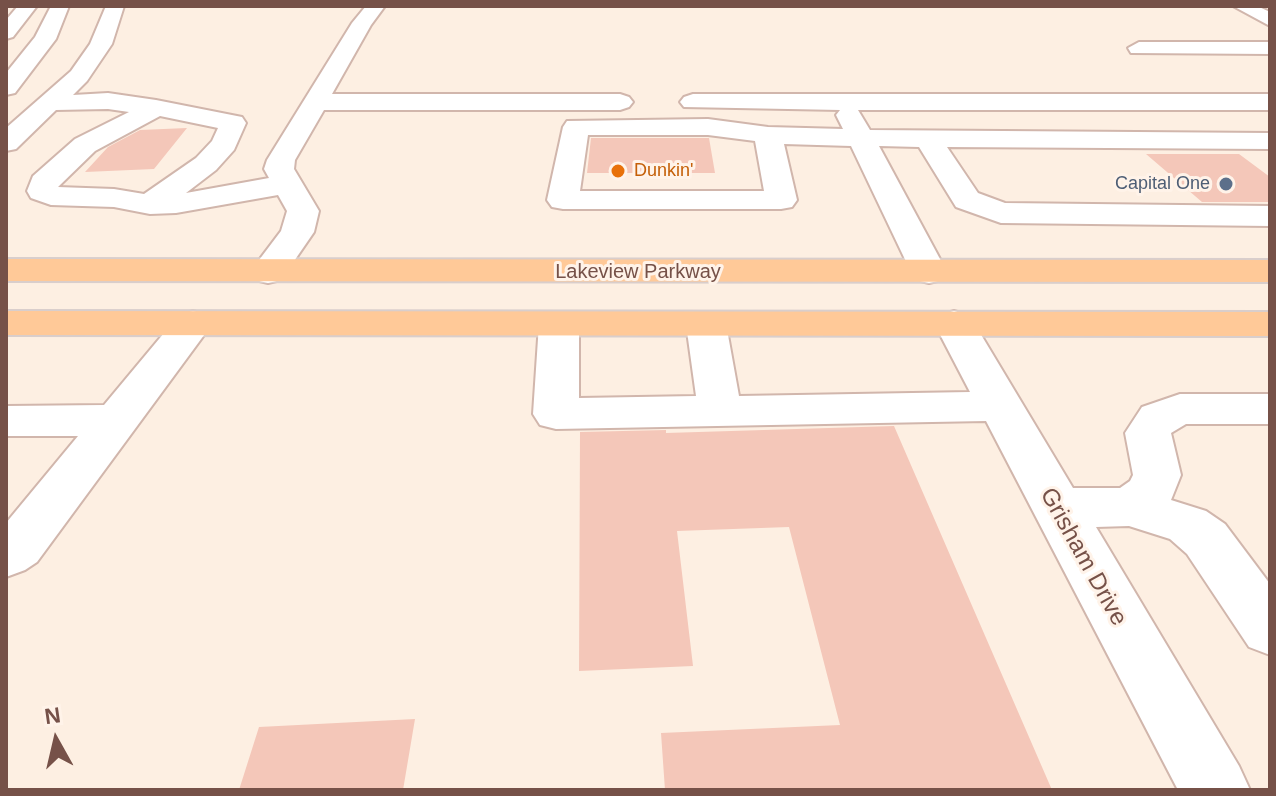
<!DOCTYPE html>
<html>
<head>
<meta charset="utf-8">
<style>
	body { margin:0 }
	#map { position:relative; width:1276px; height:796px; overflow:hidden; background:#fdefe2; font-family:Arial,sans-serif }
	canvas { display:block }
	.frame { position:absolute; inset:0; border:8px solid #765148; pointer-events:none }
	.north { position:absolute; left:16px; top:700px; width:80px; height:80px; -webkit-text-stroke:6px #fff3e9; paint-order:stroke; rotate:352deg; font-size:22px; font-weight:700; line-height:32px; text-align:center; color:#765148 }
	.north::after { content:''; display:block; margin:auto; width:28px; height:36px; background:#765148; clip-path:polygon(50% 0,100% 100%,50% 72%,0 100%) }
</style>
</head>
<body>
<div id="map">
<canvas width="1276" height="796"></canvas>
<div class="frame"></div>
<div class="north">N</div>
</div>
<script>
const c = document.querySelector('canvas').getContext('2d');
c.lineJoin = 'round';
function fill(path, color) {
  c.fillStyle = color;
  c.fill(path, 'evenodd');
}
function shape(rows) {
  const path = new Path2D();
  for (const r of rows) {
    path.moveTo(r[0], r[1]);
    for (let i = 2; i < r.length; i += 2) path.lineTo(r[i], r[i + 1]);
  }
  return path;
}
function strokePath(path, color, width, dash) {
  c.strokeStyle = color;
  c.lineWidth = width;
  c.lineCap = dash ? 'butt' : 'round';
  c.setLineDash(dash || []);
  c.stroke(path);
}
function drawText(font, color, halo, rows, align = 'center') {
  c.font = font + ' Arial,sans-serif';
  c.lineWidth = 6;
  c.setLineDash([]);
  c.textBaseline = 'middle';
  c.strokeStyle = halo;
  c.fillStyle = color;
  for (const [text, x, y, turn = 0] of rows) {
    c.save();
    c.translate(x, y);
    c.rotate((+turn || 0) * Math.PI / 180);
    c.textAlign = isNaN(turn) ? turn : align;
    if (halo) c.strokeText(text, 0, 0);
    c.fillText(text, 0, 0);
    c.restore();
  }
}
fill(shape([
	[187,128,154,169,85,172,108,147,140,130],
	[591,138,709,138,715,173,587,173],
	[1146,154,1239,154,1270,177,1270,202,1202,202],
	[894,426,1052,790,665,790,661,733,840,725,789,527,677,531,693,666,579,671,580,432,666,430,666,433],
	[415,719,403,790,239,790,259,727]
]), '#f4c7b9');
const minor = shape([
	[18,6,37,6,13,37,6,39,6,20,18,6],
	[51,6,69,6,56,39,15,93,6,95,6,73,35,37,51,6],
	[106,6,124,6,112,44,87,81,73,95,108,93,156,100,242,117,246,123,234,150,216,170,186,193,269,178,264,169,267,160,352,23,366,6,385,6,371,25,332,94,620,94,629,97,633,102,629,107,620,110,324,110,295,160,294,169,319,211,314,232,281,280,268,283,255,280,250,272,281,231,287,211,278,195,176,213,150,214,114,207,51,205,31,198,27,191,33,176,75,139,129,112,108,109,56,110,16,149,6,151,6,128,71,71,90,44,106,6],
	[160,116,218,128,212,141,196,158,144,194,114,189,58,187,95,151,160,116],
	[1233,6,1257,6,1270,12,1270,26,1233,6],
	[1139,42,1270,42,1270,54,1131,53,1128,48,1139,42],
	[693,94,1270,94,1270,110,858,110,870,130,1270,133,1270,149,947,147,978,193,1005,203,1270,206,1270,226,1001,223,956,207,919,147,879,146,947,272,942,280,929,283,916,280,911,272,851,146,784,144,797,200,792,207,781,209,563,209,552,207,547,200,563,127,567,121,708,119,768,127,843,129,836,115,840,110,684,107,680,102,684,97,693,94],
	[588,135,708,135,755,141,764,191,580,191,588,135],
	[193,311,207,315,213,323,207,331,37,562,25,570,6,577,6,523,78,436,6,436,6,406,104,405,179,315,193,311],
	[954,311,968,315,974,323,1073,488,1120,488,1130,481,1133,475,1125,433,1142,407,1180,394,1270,394,1270,424,1186,424,1171,433,1181,475,1171,500,1206,511,1225,524,1270,584,1270,655,1249,647,1187,554,1170,539,1129,526,1096,527,1239,766,1250,790,1178,790,986,421,556,429,540,425,533,414,539,324,545,316,559,312,573,316,579,324,579,398,696,396,686,324,692,316,706,312,720,316,726,324,739,396,970,392,934,323,940,315,954,311]
]);
const major = shape([
	[6,259,1270,260,1270,282,6,281,6,259],
	[6,311,1270,312,1270,336,6,335,6,311]
]);
strokePath(minor, '#d1b6ac', 4);
strokePath(major, '#d9cecc', 4);
fill(minor, '#fff');
fill(major, '#ffc998');
for (const [x, y, r, color] of [
	[618,171,8,"#e8710a"],
	[1226,184,8,"#5c6f8a"]
]) {
  const dot = new Path2D();
  dot.arc(x, y, r, 0, 2 * Math.PI);
  c.fillStyle = color;
  c.fill(dot);
  strokePath(dot, '#fff3e9', 3);
}
drawText('18px', '#c56008', '#fff3e9', [
	["Dunkin'",634,171]
], 'left');
drawText('18px', '#4e5e75', '#fff3e9', [
	["Capital One",1210,184]
], 'right');
drawText('20px', '#765148', '#fff3e9', [
	["Lakeview Parkway",638,272]
]);
drawText('24px', '#765148', '#fff3e9', [
	["Grisham Drive",1083,557,61]
]);
</script>
</body>
</html>
